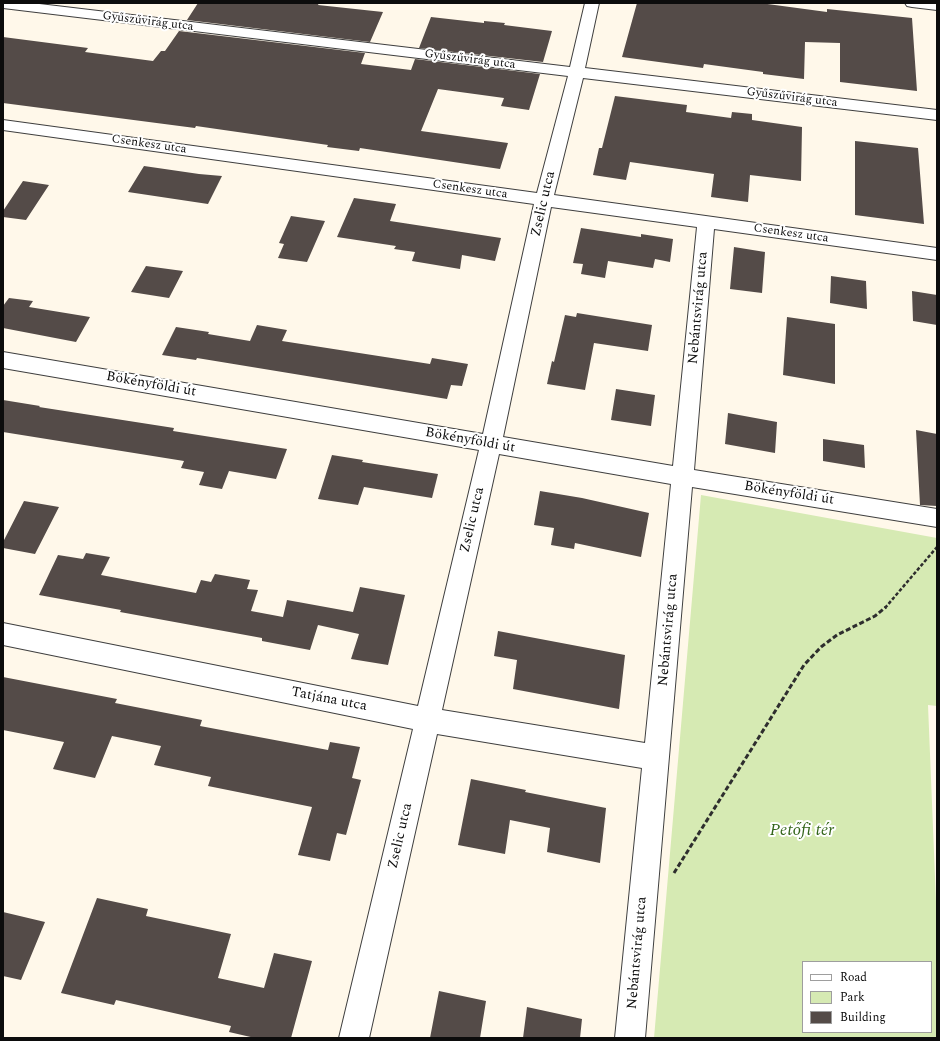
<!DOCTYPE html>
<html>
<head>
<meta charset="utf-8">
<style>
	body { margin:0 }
	#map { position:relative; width:940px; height:1041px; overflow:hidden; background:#fff8ea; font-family:Spectral,serif }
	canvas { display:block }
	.frame { position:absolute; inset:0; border:4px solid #0c0c0c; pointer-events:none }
	.legend { position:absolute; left:802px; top:961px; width:130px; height:72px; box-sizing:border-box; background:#fff; border:1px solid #9e9e9e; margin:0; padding:5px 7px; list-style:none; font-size:12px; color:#0c0c0c }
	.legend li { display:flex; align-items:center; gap:8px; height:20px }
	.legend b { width:20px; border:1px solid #9e9e9e }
</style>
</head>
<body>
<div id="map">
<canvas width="940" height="1041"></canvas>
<div class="frame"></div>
<ul class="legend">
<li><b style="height:5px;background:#fff"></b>Road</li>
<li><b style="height:11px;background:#d6eab3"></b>Park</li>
<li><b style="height:11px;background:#544b48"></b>Building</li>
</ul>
</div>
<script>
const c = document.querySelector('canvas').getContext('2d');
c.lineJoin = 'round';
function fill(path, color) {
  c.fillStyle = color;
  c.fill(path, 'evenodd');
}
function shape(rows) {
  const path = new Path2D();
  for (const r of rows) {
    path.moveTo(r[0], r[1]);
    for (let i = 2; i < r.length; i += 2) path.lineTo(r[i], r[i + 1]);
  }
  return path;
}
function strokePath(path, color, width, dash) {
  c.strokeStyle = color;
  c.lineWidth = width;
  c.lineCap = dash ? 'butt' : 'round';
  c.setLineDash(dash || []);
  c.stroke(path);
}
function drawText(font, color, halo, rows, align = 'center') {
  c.font = font + ' Spectral,serif';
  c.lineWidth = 4;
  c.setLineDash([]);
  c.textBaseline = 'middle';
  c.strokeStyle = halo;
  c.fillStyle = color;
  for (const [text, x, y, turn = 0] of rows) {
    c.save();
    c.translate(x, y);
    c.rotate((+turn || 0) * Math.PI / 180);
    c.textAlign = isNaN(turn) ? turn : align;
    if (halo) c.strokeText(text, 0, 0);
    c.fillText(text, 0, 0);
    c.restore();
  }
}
fill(shape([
	[701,495,937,538,937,706,928,705,937,926,937,1038,654,1038],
	[803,962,931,962,931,1032,803,1032]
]), '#d6eab3');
fill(shape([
	[198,3,319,3,318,5,383,12,370,42,187,20],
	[637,3,760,3,827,12,827,9,912,18,917,91,840,82,840,43,805,42,804,79,763,74,763,72,704,64,703,68,622,57],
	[431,17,484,23,484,21,505,23,504,25,552,31,543,62,419,48],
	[179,31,365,53,361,64,411,70,415,59,540,74,529,110,501,106,504,98,438,89,421,131,508,143,500,169,360,148,359,151,327,147,328,145,196,126,195,128,3,103,3,37,88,48,85,52,153,61,161,51,165,51],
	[615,96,687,105,686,112,731,118,732,112,752,114,752,120,802,127,801,181,750,175,748,202,711,197,714,174,630,162,626,180,593,175,599,148,602,148],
	[855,141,918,148,924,224,855,215],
	[144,166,199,174,222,176,208,204,128,192],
	[23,181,49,185,26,220,3,217,3,211],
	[354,198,396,204,390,221,501,238,495,261,462,255,460,269,412,261,415,252,394,249,396,246,337,237],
	[291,216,325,221,307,262,278,258,284,244,279,243],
	[581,228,641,237,641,234,673,239,670,262,655,259,653,268,608,261,605,278,581,274,583,264,573,263],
	[734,247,765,252,762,293,730,289],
	[146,266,183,271,169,298,131,292],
	[831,276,866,281,867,309,830,303],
	[912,291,937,295,937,325,913,321],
	[9,298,33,301,29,307,90,317,76,342,3,328,3,306],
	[577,313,652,325,648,351,594,343,585,390,547,384,552,361,554,362,565,315,576,317],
	[787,317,835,324,835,384,783,375],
	[257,325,287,330,282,341,430,364,432,358,468,364,462,386,451,385,447,399,197,358,196,360,162,355,176,327,209,332,208,334,250,341],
	[616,389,655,395,651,426,611,420],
	[3,400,40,406,39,407,174,428,173,431,287,449,276,479,229,471,222,489,199,485,204,472,181,468,184,461,3,432],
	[728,413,777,422,775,453,725,444],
	[916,430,937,434,937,506,920,505],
	[823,439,864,445,865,468,823,461],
	[332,455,363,460,362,462,438,474,432,498,364,487,358,505,318,499],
	[540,491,582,498,649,513,641,557,575,543,574,549,551,545,554,528,534,525],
	[24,501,59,507,35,554,3,548,3,542],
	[86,553,110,557,101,575,196,593,201,580,211,582,215,574,250,580,247,589,258,590,251,611,283,617,287,600,353,612,360,587,405,595,388,665,351,659,359,634,318,625,310,650,262,641,262,638,120,612,121,610,39,595,58,555,83,559],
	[498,631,625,655,619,709,513,689,517,660,494,656],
	[3,677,117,699,115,703,202,720,200,726,328,750,330,742,360,747,352,778,361,780,346,835,337,833,330,861,298,855,312,807,208,786,211,777,154,765,161,746,112,736,95,778,53,769,64,742,3,730],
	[471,779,526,790,525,792,606,808,600,863,547,852,550,828,510,820,505,854,458,845],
	[97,898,148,909,146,916,231,934,218,978,264,988,274,953,312,961,291,1038,255,1038,229,1032,231,1026,116,1000,114,1005,61,993],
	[3,912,45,922,21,980,3,976],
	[439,991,486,1001,480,1038,430,1038],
	[527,1007,582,1019,580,1038,523,1038]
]), '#544b48');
const minor = shape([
	[3,3,31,3,570,67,585,3,599,3,585,68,937,110,937,120,583,78,554,195,937,248,937,260,714,229,694,470,937,509,937,527,692,487,645,1038,615,1038,642,768,437,734,369,1038,339,1038,413,729,3,645,3,623,418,706,479,450,3,368,3,352,483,434,534,204,3,130,3,120,537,193,568,76,3,8,3,3],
	[551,207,697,227,673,466,503,437,551,207],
	[499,454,671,484,645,743,442,710,499,454],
	[905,3,937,3,937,10,912,7,907,6,905,3]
]);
strokePath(minor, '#3f3f3f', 2);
strokePath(shape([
	[885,608,937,547]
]), '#2e2e2e', 2.5, [3.5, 2]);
strokePath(shape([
	[674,873,804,665,821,647,837,635,875,616,886,607]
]), '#2e2e2e', 3, [5, 2.5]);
fill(minor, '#fff');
drawText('12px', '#0c0c0c', '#fff', [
	["Gyűszűvirág utca",148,22,7],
	["Gyűszűvirág utca",470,60,7],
	["Gyűszűvirág utca",792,98,7],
	["Csenkesz utca",149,145,8],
	["Csenkesz utca",470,190,8],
	["Csenkesz utca",791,234,8]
]);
drawText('14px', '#0c0c0c', '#fff', [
	["Zselic utca",544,204,-77],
	["Nebántsvirág utca",699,308,-85],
	["Bökényföldi út",151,385,10],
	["Bökényföldi út",470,441,10],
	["Bökényföldi út",789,494,9],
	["Zselic utca",473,520,-77],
	["Nebántsvirág utca",669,630,-85],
	["Tatjána utca",329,700,11],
	["Zselic utca",401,836,-77],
	["Nebántsvirág utca",638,953,-85]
]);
drawText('italic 17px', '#33651a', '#fff', [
	["Petőfi tér",802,832]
]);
</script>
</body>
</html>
